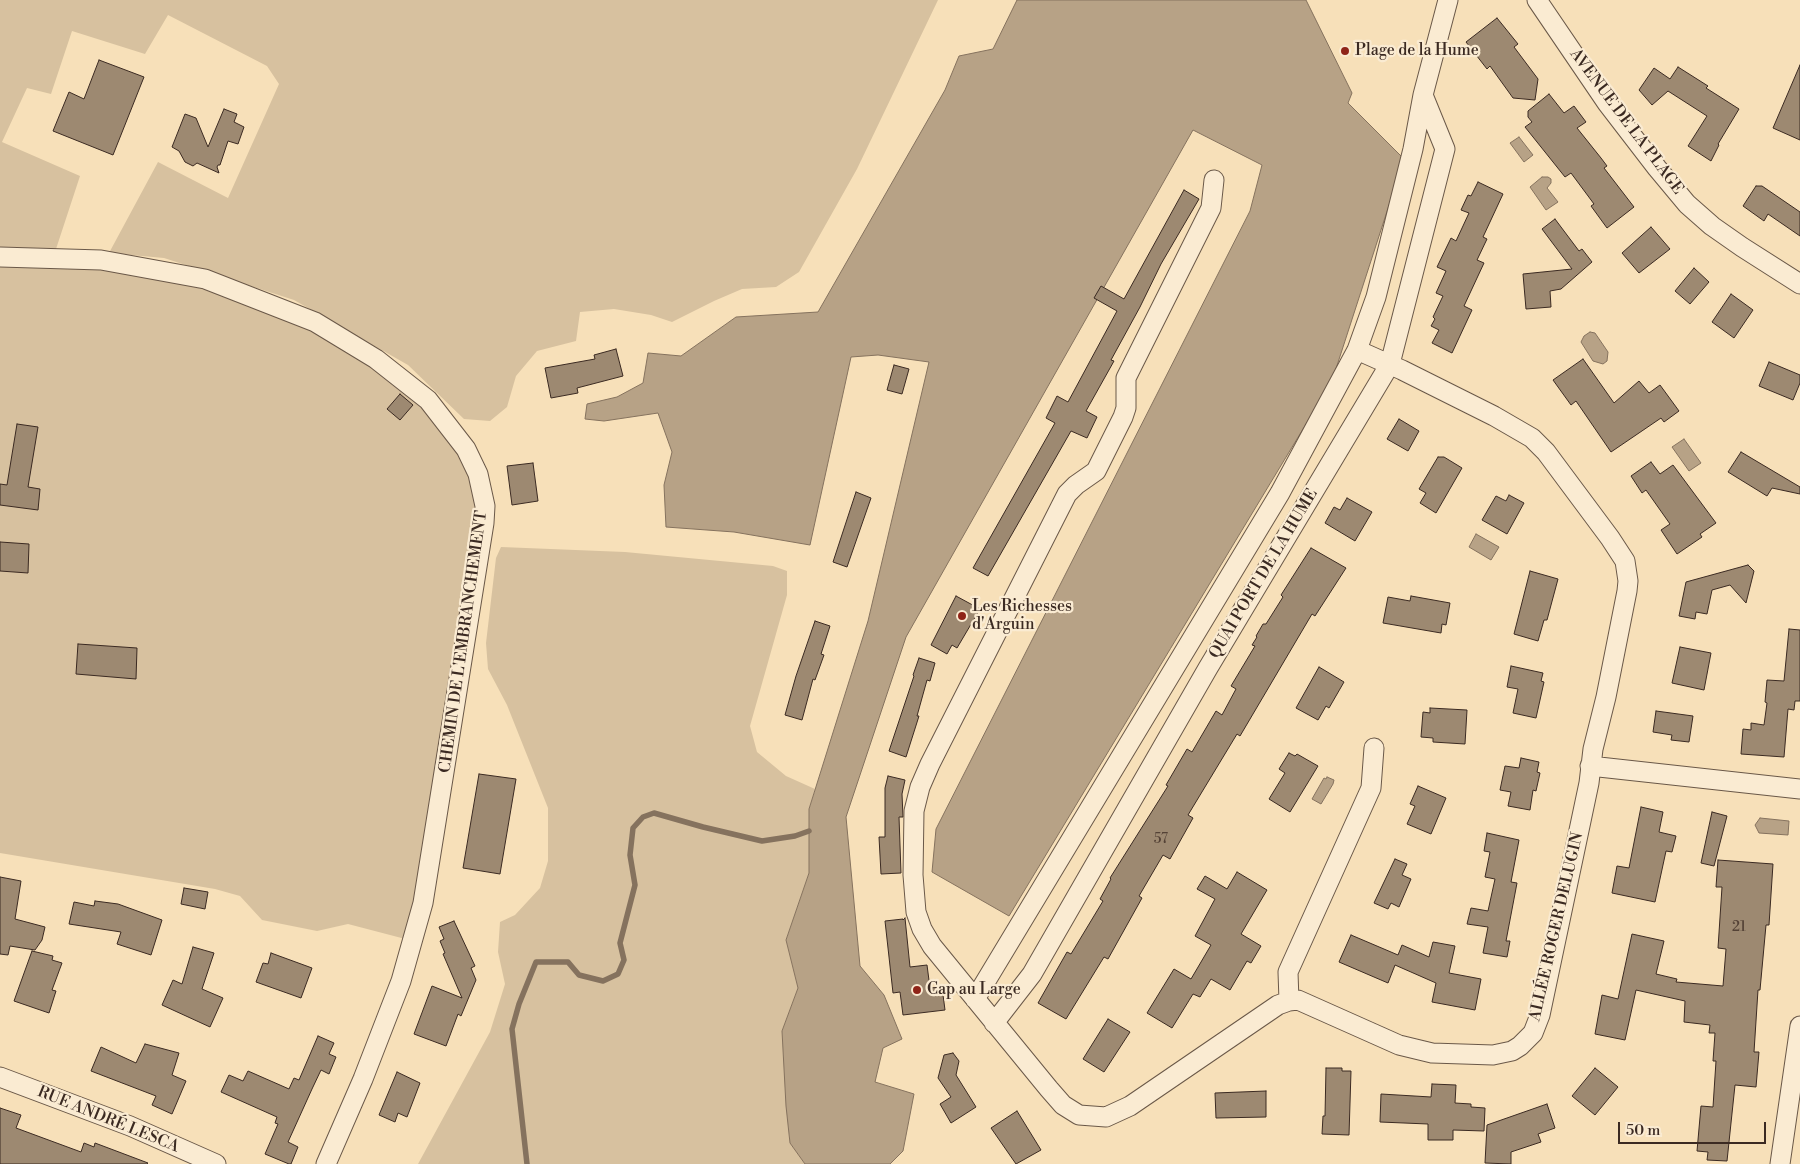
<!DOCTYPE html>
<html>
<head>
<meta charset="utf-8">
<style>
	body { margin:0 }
	#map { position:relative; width:1800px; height:1164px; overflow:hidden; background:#f7e0b9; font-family:"Libre Bodoni",serif }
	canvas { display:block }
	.scale { position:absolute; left:1618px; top:1122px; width:148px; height:22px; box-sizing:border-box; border:2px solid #3b2a22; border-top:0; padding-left:6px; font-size:15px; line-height:18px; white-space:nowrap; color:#3b2a22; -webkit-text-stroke:4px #faebd2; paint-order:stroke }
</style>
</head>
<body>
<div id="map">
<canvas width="1800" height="1164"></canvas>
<div class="scale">50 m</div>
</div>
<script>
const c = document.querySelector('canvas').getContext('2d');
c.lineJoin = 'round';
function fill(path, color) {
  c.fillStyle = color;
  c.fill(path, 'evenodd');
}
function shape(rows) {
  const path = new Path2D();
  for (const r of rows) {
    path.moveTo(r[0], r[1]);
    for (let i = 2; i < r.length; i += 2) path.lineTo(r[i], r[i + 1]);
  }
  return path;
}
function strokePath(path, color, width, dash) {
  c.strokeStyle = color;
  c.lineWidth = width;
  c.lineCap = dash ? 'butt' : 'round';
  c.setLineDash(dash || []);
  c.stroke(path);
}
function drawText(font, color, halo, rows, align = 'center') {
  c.font = font + ' "Libre Bodoni",serif';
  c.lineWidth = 4.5;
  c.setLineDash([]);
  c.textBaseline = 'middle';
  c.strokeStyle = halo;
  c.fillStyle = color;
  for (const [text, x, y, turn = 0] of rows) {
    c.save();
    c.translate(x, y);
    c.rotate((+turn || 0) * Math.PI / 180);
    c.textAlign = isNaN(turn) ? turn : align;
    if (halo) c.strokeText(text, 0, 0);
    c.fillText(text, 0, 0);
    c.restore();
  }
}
fill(shape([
	[0,0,938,0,857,169,799,272,776,287,742,289,714,301,672,322,651,315,614,309,580,312,576,341,537,351,516,376,507,407,490,421,464,419,408,365,294,300,164,258,109,253,158,162,228,198,279,84,267,66,168,15,145,54,72,31,51,94,27,88,2,142,80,176,56,249,0,250],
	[0,257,205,279,315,322,444,420,482,490,413,941,348,924,317,931,262,920,240,896,215,889,0,853],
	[501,547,625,552,773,566,787,571,787,595,750,726,757,752,786,776,815,789,809,809,809,873,786,940,798,988,782,1031,790,1143,805,1164,418,1164,490,1032,505,984,498,952,500,922,515,915,540,888,548,861,548,808,507,705,488,669,486,643,496,558]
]), '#d7c19f');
const water = shape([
	[1017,0,1306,0,1352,93,1348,103,1404,159,1332,381,1009,916,932,872,936,829,1250,211,1262,165,1193,130,906,637,846,817,860,966,884,995,902,1039,883,1048,875,1082,914,1094,903,1151,890,1164,805,1164,790,1143,786,1106,782,1031,798,988,786,940,809,873,809,809,868,621,929,362,878,355,851,357,810,545,734,532,666,527,664,485,672,452,658,413,604,421,585,419,587,404,617,397,643,383,648,353,681,356,736,317,818,312,945,90,959,56,993,49,1017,0],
	[1519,137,1533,155,1524,162,1510,143,1519,137],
	[1542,177,1548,177,1551,179,1551,183,1547,188,1558,202,1546,210,1530,187,1542,177],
	[1590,332,1595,333,1608,352,1607,361,1603,364,1593,361,1581,342,1584,336,1590,332],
	[1684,439,1701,463,1689,471,1672,447,1684,439],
	[1476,534,1499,547,1491,560,1469,547,1476,534],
	[1327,777,1334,780,1333,784,1321,804,1312,799,1324,778,1326,779,1327,777],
	[1760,818,1789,821,1788,835,1759,833,1755,825,1760,818]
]);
fill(water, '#b7a286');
strokePath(water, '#85725e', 1);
strokePath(shape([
	[527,1164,512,1029,519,1004,536,962,568,962,579,975,603,981,618,974,624,960,620,943,635,885,630,855,633,828,643,817,654,813,703,827,762,841,795,836,809,831]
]), '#85725e', 5.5);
const building = shape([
	[1497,18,1518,44,1514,47,1538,79,1535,100,1513,98,1490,66,1487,69,1466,42,1497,18],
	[99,60,144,77,113,155,53,131,69,92,84,99,99,60],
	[1800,65,1800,140,1773,128,1800,65],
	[1678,67,1708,86,1706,88,1739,109,1718,144,1719,145,1711,161,1688,146,1707,116,1668,91,1652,105,1639,90,1654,68,1670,79,1678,67],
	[1549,94,1564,113,1574,106,1586,122,1577,128,1601,158,1607,166,1604,168,1634,207,1607,228,1591,206,1594,204,1571,173,1565,177,1525,127,1532,122,1528,117,1528,111,1549,94],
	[224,109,237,114,234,122,244,127,238,144,228,141,220,165,218,165,217,167,219,173,197,163,193,166,185,162,179,151,172,147,185,114,196,118,208,147,224,109],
	[1478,182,1503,194,1483,237,1487,239,1477,260,1484,263,1464,306,1472,310,1452,353,1432,343,1439,330,1431,326,1435,319,1433,317,1443,296,1436,293,1446,271,1437,267,1451,238,1456,241,1469,213,1461,210,1468,195,1471,196,1478,182],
	[1756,186,1762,186,1800,212,1800,236,1768,214,1764,221,1743,206,1756,186],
	[1184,190,1199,199,1161,264,1140,307,1111,360,1114,361,1086,411,1097,417,1087,438,1071,431,988,576,973,568,1055,423,1046,418,1057,396,1068,402,1117,311,1094,298,1101,286,1124,299,1184,190],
	[1555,219,1579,251,1582,249,1592,262,1561,289,1550,291,1551,307,1526,309,1523,274,1572,269,1542,229,1555,219],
	[1651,227,1670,249,1639,273,1622,253,1651,227],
	[1694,268,1709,282,1690,304,1675,291,1694,268],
	[1731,294,1753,310,1734,338,1712,322,1731,294],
	[616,349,623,376,577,388,578,393,551,398,545,368,595,359,594,355,616,349],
	[1583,359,1614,403,1639,381,1649,393,1660,385,1679,411,1664,422,1661,418,1611,452,1576,401,1571,405,1553,380,1583,359],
	[1769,362,1800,375,1800,383,1793,400,1759,386,1769,362],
	[894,365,909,369,902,394,887,390,894,365],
	[400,394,413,405,400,420,387,409,400,394],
	[1399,419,1419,431,1408,451,1387,439,1399,419],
	[17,424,38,427,28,487,40,489,38,510,0,505,0,484,7,485,17,424],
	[1741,452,1800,487,1800,494,1772,488,1767,496,1728,472,1741,452],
	[1438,457,1444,457,1462,468,1436,513,1420,503,1426,493,1419,489,1438,457],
	[1651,462,1660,474,1673,465,1716,523,1700,534,1702,537,1677,554,1661,530,1670,524,1646,490,1642,493,1631,476,1651,462],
	[533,463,538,501,512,505,507,466,533,463],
	[856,492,871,498,847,567,833,562,856,492],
	[1509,495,1524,503,1507,534,1482,520,1496,496,1506,501,1509,495],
	[1347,498,1372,512,1355,541,1325,523,1334,507,1340,510,1347,498],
	[0,542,29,544,28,573,0,571,0,542],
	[1311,548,1346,568,1315,616,1312,614,1240,736,1237,734,1188,815,1193,818,1170,859,1163,855,1139,896,1142,898,1108,959,1104,957,1066,1019,1038,1003,1067,952,1071,954,1103,901,1100,899,1111,879,1110,878,1168,786,1166,785,1187,749,1192,752,1216,711,1222,715,1236,689,1231,686,1255,646,1252,645,1257,637,1256,636,1263,624,1266,624,1283,597,1281,595,1311,548],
	[1748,565,1754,571,1746,603,1730,585,1712,590,1707,614,1696,612,1695,619,1679,616,1686,582,1748,565],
	[1530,571,1558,579,1547,620,1544,620,1538,641,1514,634,1530,571],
	[956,596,980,609,957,648,952,645,947,654,931,645,956,596],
	[1411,596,1450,603,1446,625,1442,624,1441,633,1383,623,1388,597,1410,601,1411,596],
	[815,621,830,626,821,654,824,655,815,680,813,679,802,720,785,715,796,676,815,621],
	[1789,629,1800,630,1800,701,1795,701,1794,710,1788,709,1784,757,1741,754,1743,729,1751,730,1751,723,1764,725,1767,703,1765,702,1767,680,1784,681,1789,629],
	[78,644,137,648,136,679,76,674,78,644],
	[1680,647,1711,653,1704,690,1672,683,1680,647],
	[919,658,935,663,930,681,927,680,917,716,919,716,906,757,889,751,914,676,913,675,919,658],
	[1511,666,1543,673,1541,681,1544,682,1536,718,1513,713,1518,689,1507,687,1511,666],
	[1319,667,1344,682,1329,708,1326,706,1318,720,1296,708,1319,667],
	[1430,708,1467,710,1465,744,1433,742,1433,738,1421,737,1423,712,1430,713,1430,708],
	[1656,711,1693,716,1689,742,1671,740,1672,735,1653,732,1656,711],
	[1289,753,1295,756,1297,754,1318,766,1290,812,1269,799,1285,773,1279,769,1289,753],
	[1521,758,1539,762,1537,772,1540,773,1536,791,1533,790,1530,810,1508,806,1511,792,1500,790,1505,766,1519,768,1521,758],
	[479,774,516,779,500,874,463,868,479,774],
	[888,776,905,780,902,794,903,817,899,817,901,873,881,874,879,837,885,837,885,788,888,776],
	[1418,786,1446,798,1431,834,1407,824,1415,806,1410,804,1418,786],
	[1641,807,1663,812,1659,832,1676,836,1672,852,1666,851,1655,902,1612,893,1617,866,1629,868,1641,807],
	[1712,812,1727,816,1714,866,1701,863,1712,812],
	[1487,833,1519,840,1511,882,1517,883,1506,941,1510,941,1507,957,1483,953,1488,927,1467,924,1471,908,1488,911,1495,879,1485,877,1490,852,1484,851,1487,833],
	[1395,859,1407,864,1402,875,1411,879,1399,907,1391,903,1388,909,1374,903,1395,859],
	[1718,860,1773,864,1769,925,1766,925,1760,990,1758,990,1754,1052,1759,1052,1756,1087,1735,1085,1727,1161,1707,1160,1708,1152,1697,1151,1701,1106,1713,1107,1716,1061,1713,1061,1715,1033,1709,1033,1710,1025,1684,1022,1685,1001,1636,990,1625,1040,1595,1034,1602,995,1618,999,1632,934,1664,941,1656,974,1677,979,1676,982,1723,986,1726,949,1718,948,1722,887,1716,887,1718,860],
	[1237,872,1267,890,1241,934,1261,946,1251,963,1247,961,1230,990,1211,979,1200,997,1193,994,1172,1028,1147,1013,1174,969,1191,979,1211,945,1195,936,1215,899,1197,889,1205,876,1227,889,1237,872],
	[0,877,21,881,15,919,45,927,42,940,35,950,10,946,8,955,0,954,0,877],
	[184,888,208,892,205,909,181,904,184,888],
	[95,901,118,904,162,920,151,955,117,944,121,932,69,924,74,902,94,906,95,901],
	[905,918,910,967,927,965,930,988,942,987,945,1010,903,1015,900,992,893,993,885,921,903,919,903,920,905,918],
	[454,921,475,966,471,968,476,980,461,1016,458,1014,446,1046,414,1034,432,986,462,998,443,954,445,953,440,941,444,939,439,927,454,921],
	[1351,935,1398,955,1402,945,1429,957,1433,942,1455,946,1449,973,1481,979,1475,1010,1432,1002,1436,983,1395,965,1388,983,1339,962,1351,935],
	[193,947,214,953,202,989,223,998,210,1027,162,1005,173,980,182,984,193,947],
	[32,951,53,956,52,960,62,963,52,990,56,991,49,1013,14,1001,32,951],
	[271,953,312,968,301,998,256,982,263,963,268,964,271,953],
	[1108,1019,1130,1032,1104,1072,1083,1059,1108,1019],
	[318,1036,334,1043,329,1054,336,1057,329,1074,321,1070,312,1089,288,1142,298,1147,291,1164,289,1164,265,1154,278,1124,275,1123,277,1117,221,1092,229,1075,243,1081,248,1071,289,1089,294,1078,299,1080,318,1036],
	[145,1044,179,1053,172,1075,186,1081,172,1114,152,1105,156,1096,91,1071,101,1047,136,1063,145,1044],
	[953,1053,959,1061,956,1075,976,1107,951,1123,940,1104,951,1097,938,1078,944,1055,953,1053],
	[1326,1068,1342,1068,1342,1071,1351,1071,1349,1135,1322,1134,1323,1116,1325,1116,1326,1068],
	[1595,1068,1618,1087,1595,1115,1572,1096,1595,1068],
	[397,1072,420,1083,407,1117,398,1113,395,1122,379,1115,397,1072],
	[1432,1084,1456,1085,1455,1103,1471,1104,1471,1107,1485,1108,1484,1131,1453,1130,1453,1140,1428,1140,1428,1124,1380,1122,1381,1094,1431,1097,1432,1084],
	[1266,1091,1266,1117,1216,1118,1215,1093,1266,1091],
	[1547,1104,1555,1128,1538,1134,1541,1142,1511,1152,1511,1164,1485,1163,1487,1125,1547,1104],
	[0,1108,21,1115,16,1128,81,1152,84,1143,94,1147,95,1143,148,1163,147,1164,0,1164,0,1108],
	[1017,1111,1041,1150,1016,1164,991,1128,1017,1111]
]);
fill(building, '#9d8971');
strokePath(building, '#3b2a22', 1);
const street = shape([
	[1537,0,1607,103,1657,168,1687,204,1712,226,1742,247,1800,284],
	[1214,180,1211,208,1126,378,1126,408,1123,417,1096,471,1076,485,1067,494,930,764,920,787,914,811,913,875,916,912,922,929,932,946,1049,1089,1063,1105,1079,1115,1106,1117,1130,1106,1278,1005,1289,1001,1298,1000,1399,1045,1432,1053,1493,1055,1512,1051,1520,1046,1533,1033,1540,1015,1589,783,1593,749,1606,697,1627,591,1628,581,1625,561,1610,538,1546,452,1532,438,1494,416,1402,370,1357,350],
	[0,257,101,260,205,279,315,322,376,359,428,400,466,449,478,474,485,506,484,523,423,903,401,981,363,1079,326,1164],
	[1590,766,1800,789],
	[975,999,1280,493,1357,350,1376,297,1413,149,1423,95,1448,0],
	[1289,1001,1288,972,1371,788,1374,748],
	[994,1023,1032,974,1208,668,1390,364,1445,149,1423,95],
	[0,1077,130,1126,216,1164],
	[1780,1164,1800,1026]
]);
strokePath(street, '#6a5848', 21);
strokePath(street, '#faebd2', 19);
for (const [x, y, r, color] of [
	[1345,51,5,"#8f2418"],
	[962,616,5,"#8f2418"],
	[917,990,5,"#8f2418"]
]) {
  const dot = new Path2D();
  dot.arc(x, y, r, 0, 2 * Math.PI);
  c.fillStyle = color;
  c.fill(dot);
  strokePath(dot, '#faebd2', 2);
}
drawText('14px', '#544236', null, [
	["57",1161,840],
	["21",1739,928]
]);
drawText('16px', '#3b2a22', '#faebd2', [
	["Plage de la Hume",1355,51],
	["Les Richesses",972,607],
	["d'Arguin",972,625],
	["Cap au Large",927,990]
], 'left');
drawText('16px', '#3b2a22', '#faebd2', [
	["AVENUE DE LA PLAGE",1626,122,53],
	["QUAI PORT DE LA HUME",1264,574,-59],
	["CHEMIN DE L'EMBRANCHEMENT",464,642,-82],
	["ALLÉE ROGER DELUGIN",1557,927,-77],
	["RUE ANDRÉ LESCA",108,1120,22]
]);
</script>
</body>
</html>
